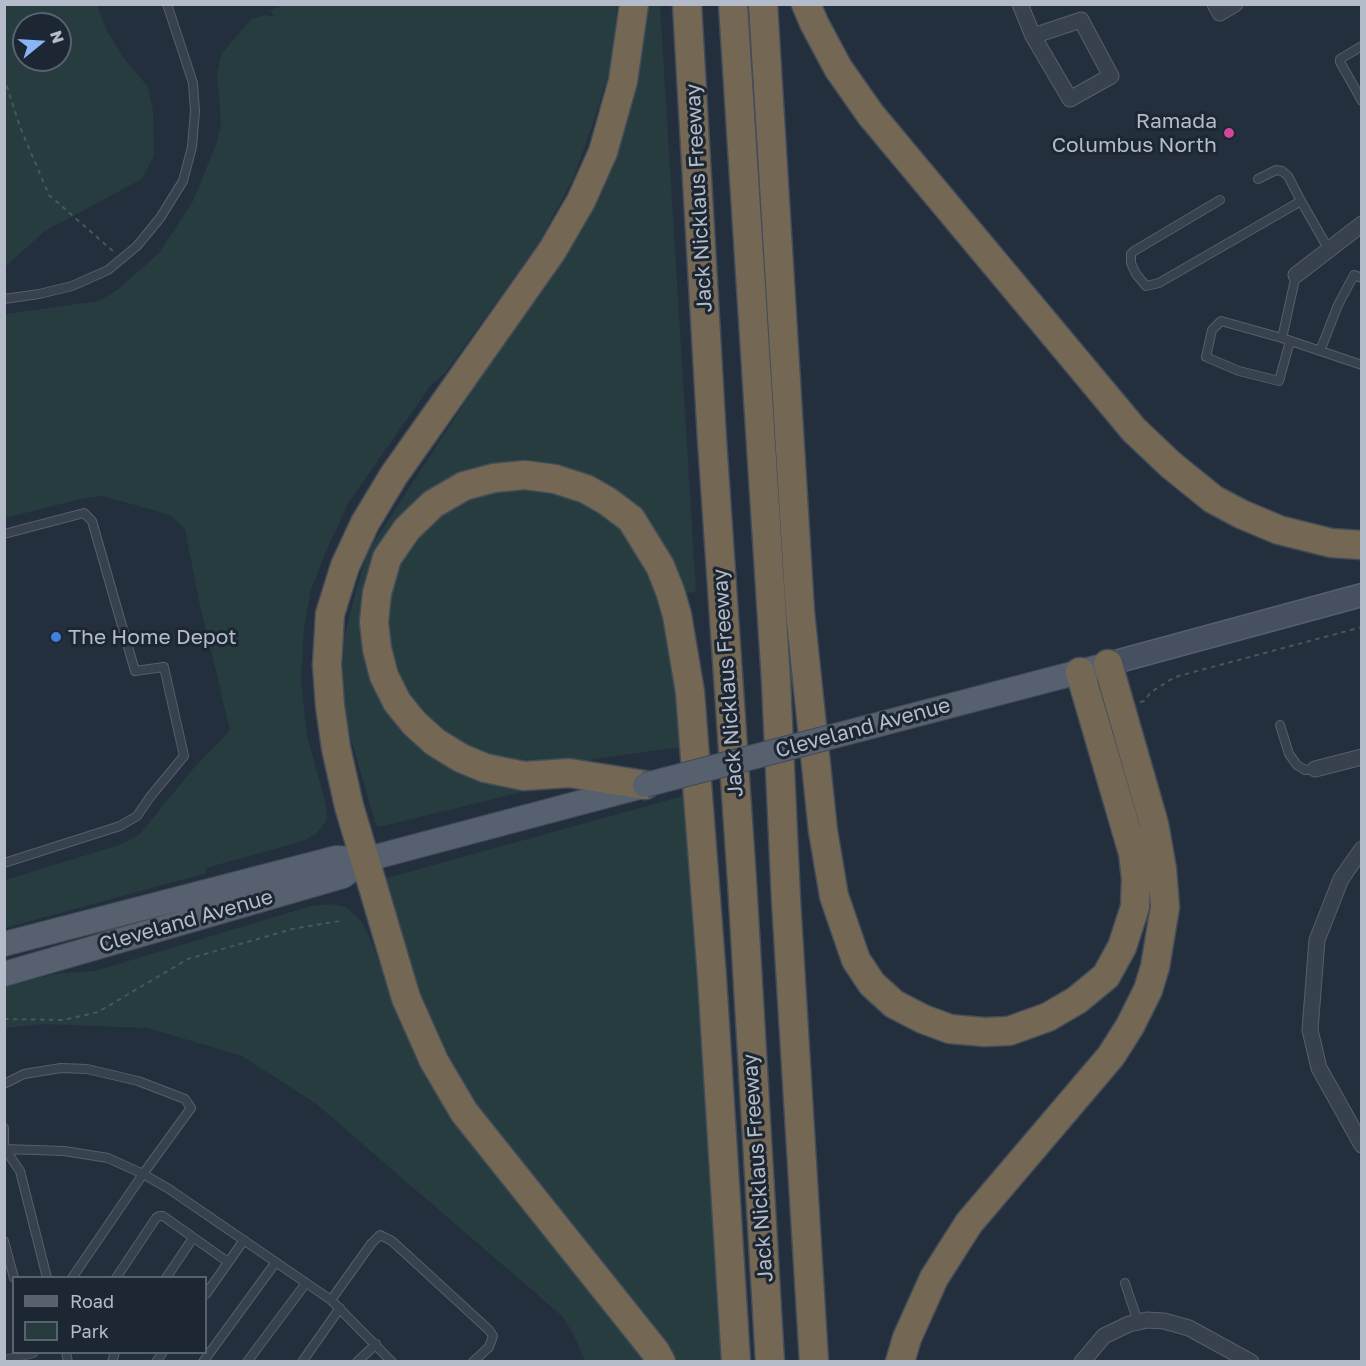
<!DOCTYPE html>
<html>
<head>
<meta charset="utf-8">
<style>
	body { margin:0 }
	#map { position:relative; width:1366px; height:1366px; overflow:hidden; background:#242f3e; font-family:"Golos Text",sans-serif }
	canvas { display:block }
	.frame { position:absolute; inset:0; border:6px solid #b4bcc9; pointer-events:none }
	.legend { position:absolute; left:12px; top:1276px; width:195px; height:78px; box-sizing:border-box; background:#1d2633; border:2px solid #59626f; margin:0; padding:8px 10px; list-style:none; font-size:18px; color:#b4bcc9 }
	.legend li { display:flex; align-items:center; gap:12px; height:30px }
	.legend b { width:30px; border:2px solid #59626f }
	.north { position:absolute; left:12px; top:12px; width:60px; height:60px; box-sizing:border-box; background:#1d2633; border:2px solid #59626f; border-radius:50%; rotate:72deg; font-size:16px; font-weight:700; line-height:24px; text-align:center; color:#b4bcc9 }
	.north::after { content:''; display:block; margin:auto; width:21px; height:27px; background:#8ab4f8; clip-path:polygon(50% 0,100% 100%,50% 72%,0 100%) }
</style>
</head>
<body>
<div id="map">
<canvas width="1366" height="1366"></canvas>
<div class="frame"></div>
<ul class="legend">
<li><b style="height:8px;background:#56606e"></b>Road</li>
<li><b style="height:16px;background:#263c3f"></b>Park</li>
</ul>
<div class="north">N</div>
</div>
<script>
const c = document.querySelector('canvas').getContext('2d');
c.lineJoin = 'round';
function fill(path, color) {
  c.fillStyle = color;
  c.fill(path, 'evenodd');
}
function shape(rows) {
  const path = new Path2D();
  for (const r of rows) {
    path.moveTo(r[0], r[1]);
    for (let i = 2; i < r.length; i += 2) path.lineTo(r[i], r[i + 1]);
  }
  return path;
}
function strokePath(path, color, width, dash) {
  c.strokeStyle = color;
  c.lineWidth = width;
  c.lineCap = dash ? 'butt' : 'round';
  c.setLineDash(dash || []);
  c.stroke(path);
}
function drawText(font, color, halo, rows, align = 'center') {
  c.font = font + ' "Golos Text",sans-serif';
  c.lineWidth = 6;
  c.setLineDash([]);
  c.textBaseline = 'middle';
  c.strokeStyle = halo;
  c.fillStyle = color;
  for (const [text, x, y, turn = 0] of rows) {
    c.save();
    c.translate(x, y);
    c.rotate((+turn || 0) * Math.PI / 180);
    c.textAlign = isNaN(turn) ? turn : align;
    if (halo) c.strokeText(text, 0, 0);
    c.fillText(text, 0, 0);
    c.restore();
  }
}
fill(shape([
	[5,4,97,5,106,29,126,61,148,87,153,112,154,156,142,179,45,231,5,267],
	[24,24,60,24,60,60,24,60],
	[287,4,617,5,611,66,592,126,573,179,538,244,445,373,431,385,349,502,326,551,311,590,304,628,301,680,307,735,326,805,327,820,317,833,303,841,206,868,207,873,5,928,5,880,119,845,139,835,193,769,230,730,199,601,185,529,170,515,103,496,85,498,5,518,5,314,99,301,117,290,159,253,193,201,217,142,221,123,217,73,222,53,251,19,265,15,274,17,271,10],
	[641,5,660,5,696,592,675,594,660,556,536,463,514,462,491,465,376,564,399,714,527,783,529,790,380,827,376,825,346,722,342,684,344,639,356,590,368,551,469,396,486,357,573,234],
	[558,482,631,532,667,616,681,747,565,763,493,760,443,737,387,669,385,576,441,501],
	[683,796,720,1258,727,1361,666,1361,439,1060,383,879],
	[331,904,346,907,361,921,371,941,397,1008,646,1361,585,1361,573,1333,562,1316,315,1103,242,1056,148,1028,41,1024,5,1028,5,987,54,974,95,971,311,906]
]), '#263c3f');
const lane = shape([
	[1362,46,1340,59,1340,62,1362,101],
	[1258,179,1276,170,1282,171,1288,176,1301,201],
	[1220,200,1134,251,1131,254,1131,263,1136,274,1146,286,1159,283,1301,201,1329,250],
	[1296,275,1282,338,1362,365],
	[4,299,39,294,72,286,108,270,137,246,160,218,183,181,192,147,195,111,193,83,167,4],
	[1282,338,1221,321,1212,330,1206,357,1239,371,1279,381,1290,341],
	[1320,351,1338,305,1354,275,1362,278],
	[4,534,84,513,92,521,135,671,164,667,184,756,150,797,137,816,120,826,4,863],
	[1280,725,1289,754,1297,765,1305,770,1315,769],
	[4,1084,24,1074,61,1068,87,1069,138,1081,185,1099,191,1108,143,1174,169,1189,331,1300,371,1244,380,1235,392,1241,489,1330,493,1336,489,1347,473,1362],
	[4,1128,4,1149],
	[5,1149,64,1151,108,1158,143,1174,72,1278],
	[5,1149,20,1171,47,1278],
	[4,1241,14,1278],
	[116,1278,156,1218,159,1216,163,1216,228,1262],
	[166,1278,193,1238],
	[1125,1283,1138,1322],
	[206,1294,244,1240],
	[331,1300,392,1362],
	[66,1352,68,1362],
	[4,1360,33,1353],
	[112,1362,115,1352],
	[156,1362,163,1352],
	[203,1362,276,1262],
	[247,1362,306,1283],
	[302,1362,340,1308],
	[357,1362,376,1344]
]);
const street = shape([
	[1020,4,1033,36,1070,99,1111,76,1081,20,1033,36],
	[1215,4,1220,13,1235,4],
	[1296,275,1362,224],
	[1315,769,1362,757],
	[1362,849,1341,879,1317,940,1310,1030,1319,1068,1362,1145],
	[1082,1362,1104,1336,1129,1324,1147,1320,1164,1321,1189,1328,1251,1362]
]);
const secondary = shape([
	[1108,664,1362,595]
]);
const primary = shape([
	[865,728,1098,667],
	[4,944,336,858,364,860,643,786],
	[4,974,343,876,364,860]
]);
const highway = shape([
	[634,4,623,81,603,152,581,201,552,251,394,475,365,523,345,566,330,614,327,665,330,706,336,748,349,806,406,998,434,1061,464,1112,655,1351,661,1362],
	[687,4,712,440,742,881,770,1362],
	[733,4,776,681,786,900,814,1362],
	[763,4,800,612,823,831,834,896,856,960,872,984,894,1004,923,1019,950,1029,984,1032,1009,1031,1048,1017,1077,1000,1106,976,1122,947,1135,907,1136,879,1133,853,1080,672],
	[806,4,814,23,838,68,871,115,1134,430,1171,465,1213,499,1241,514,1279,530,1331,543,1362,545],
	[645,785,569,773,524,776,485,768,461,758,435,742,414,723,397,702,384,676,377,649,374,622,377,593,387,558,407,529,433,504,464,486,494,478,525,475,555,479,586,489,607,501,631,519,660,566,670,591,677,615,690,692,712,978,736,1362],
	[900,1362,907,1338,934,1278,969,1223,1111,1056,1130,1026,1148,990,1155,967,1165,907,1162,869,1154,824,1108,664]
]);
strokePath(lane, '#565f6c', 10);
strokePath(street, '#565f6c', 17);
strokePath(secondary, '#565f6c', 25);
strokePath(primary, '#414a57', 26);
strokePath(highway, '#434c59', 31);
strokePath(shape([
	[4,77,20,127,49,195,114,252],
	[1140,702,1144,701,1151,692,1175,677,1362,627],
	[4,1019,64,1020,98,1012,188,959,292,929,340,921]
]), '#44595c', 2, [4.5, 4.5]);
strokePath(lane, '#38414e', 8);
strokePath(street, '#38414e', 15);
strokePath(secondary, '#465061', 22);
strokePath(primary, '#56606e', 24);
strokePath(highway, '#746855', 28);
const primaryBridge = shape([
	[645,785,865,728]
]);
strokePath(primaryBridge, '#414a57', 26, []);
strokePath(primaryBridge, '#56606e', 24);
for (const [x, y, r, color] of [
	[1229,133,6,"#d1479c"],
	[56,637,6,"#3f7fe0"]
]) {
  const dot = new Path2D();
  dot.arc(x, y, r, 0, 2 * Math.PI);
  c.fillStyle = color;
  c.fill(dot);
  strokePath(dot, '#1d2633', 2);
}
drawText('21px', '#b4bcc9', '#1d2633', [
	["Ramada",1217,121],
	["Columbus North",1217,145],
	["The Home Depot",68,637,"left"]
], 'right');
drawText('21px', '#b4bcc9', '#1d2633', [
	["Jack Nicklaus Freeway",699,198,-93],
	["Jack Nicklaus Freeway",728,683,-94],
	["Cleveland Avenue",863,728,-15],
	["Cleveland Avenue",186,921,-16],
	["Jack Nicklaus Freeway",758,1168,-94]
]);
</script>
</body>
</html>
